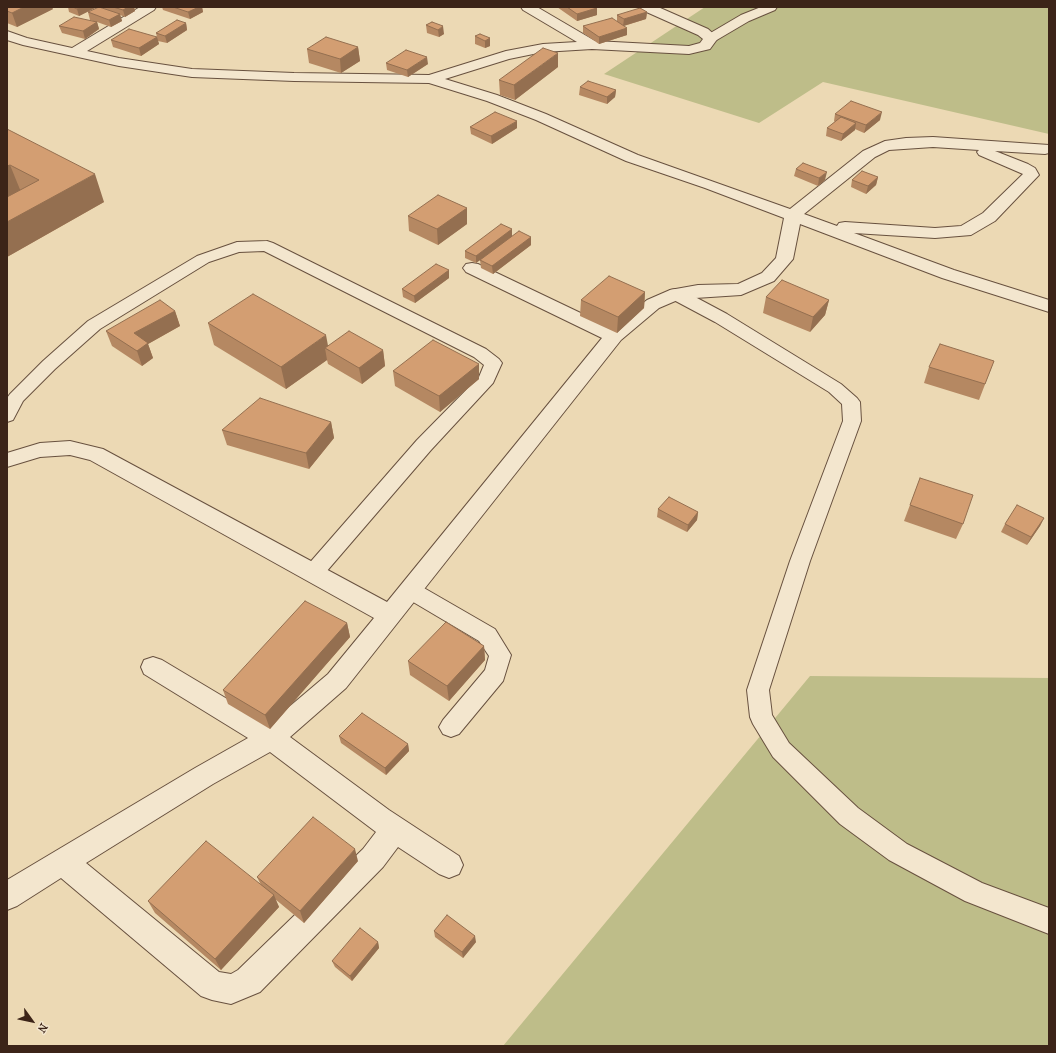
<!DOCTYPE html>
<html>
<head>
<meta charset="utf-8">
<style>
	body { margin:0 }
	#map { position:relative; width:1056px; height:1053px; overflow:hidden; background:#ecd9b4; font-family:"IM FELL French Canon",serif }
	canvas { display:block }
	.frame { position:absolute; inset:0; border:8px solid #3c2418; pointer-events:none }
	.north { position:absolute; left:12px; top:1001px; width:40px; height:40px; -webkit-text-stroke:3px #f3e6ce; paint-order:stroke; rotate:123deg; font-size:11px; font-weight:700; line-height:16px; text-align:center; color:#3c2418 }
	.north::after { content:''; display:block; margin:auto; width:14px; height:18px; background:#3c2418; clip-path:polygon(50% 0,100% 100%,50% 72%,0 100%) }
</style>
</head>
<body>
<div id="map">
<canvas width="1056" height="1053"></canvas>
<div class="frame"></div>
<div class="north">N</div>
</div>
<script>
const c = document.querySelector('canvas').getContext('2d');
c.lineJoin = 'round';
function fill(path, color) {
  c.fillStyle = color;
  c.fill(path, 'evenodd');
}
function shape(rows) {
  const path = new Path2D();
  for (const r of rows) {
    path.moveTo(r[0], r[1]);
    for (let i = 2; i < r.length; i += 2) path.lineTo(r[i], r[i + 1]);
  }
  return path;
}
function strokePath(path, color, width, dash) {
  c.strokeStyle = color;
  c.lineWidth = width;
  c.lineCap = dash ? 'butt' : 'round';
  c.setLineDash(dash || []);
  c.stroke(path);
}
fill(shape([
	[705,7,1049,7,1049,134,823,82,759,123,604,74],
	[810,676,1049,678,1049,1046,503,1046]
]), '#bebd89');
const lane = shape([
	[761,7,777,7,775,10,749,21,715,41,707,41,705,38,707,35,741,15,761,7],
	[267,241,273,243,486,349,499,359,502,363,493,383,431,450,320,579,313,581,306,579,303,573,306,567,417,440,479,377,484,365,474,357,264,251,239,252,209,262,100,329,55,369,23,401,13,420,7,422,7,398,10,394,43,361,88,321,197,256,237,242,267,241],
	[676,289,682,290,727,314,841,384,857,398,860,402,861,421,810,561,769,690,772,715,789,743,858,808,907,844,982,883,1049,908,1049,934,965,901,889,860,840,824,773,757,753,724,750,717,747,690,790,561,843,421,842,404,829,392,715,322,670,298,668,294,670,290,676,289],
	[410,582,417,584,495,629,511,655,503,681,459,734,451,737,443,734,439,727,443,720,485,670,489,656,479,641,403,596,400,590,403,584,410,582]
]);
const street = shape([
	[140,7,156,7,154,10,87,51,119,58,192,69,294,73,429,75,506,51,543,44,577,42,523,10,521,7,537,7,595,41,689,46,700,43,703,39,698,35,642,10,640,7,658,7,708,29,718,38,710,49,689,54,592,49,543,52,509,59,445,79,497,95,546,114,638,155,790,209,863,151,885,141,906,138,933,137,1049,145,1049,153,1045,154,995,151,1028,164,1035,168,1039,175,995,221,971,235,935,238,854,233,954,270,1049,300,1049,312,942,278,800,224,793,259,774,281,741,295,680,299,659,308,621,340,346,688,290,737,389,810,459,856,463,865,459,874,449,878,439,874,398,847,383,867,260,992,231,1004,212,1000,201,996,61,878,17,906,7,910,7,880,195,768,248,738,144,674,141,667,144,660,153,657,162,660,269,724,328,674,374,618,90,460,70,455,40,457,7,467,7,453,40,443,70,441,103,449,387,602,602,338,466,272,463,268,466,264,472,263,478,264,612,328,647,300,670,290,698,285,738,284,762,273,776,258,784,218,705,188,626,161,536,120,487,101,429,83,294,81,192,77,119,66,23,45,7,40,7,31,27,38,72,48,140,7],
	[933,147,979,150,977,152,979,155,1023,174,983,213,961,226,935,228,845,222,839,223,837,226,804,214,875,157,889,150,933,147],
	[270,752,376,832,363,849,238,970,231,974,219,972,86,863,213,784,270,752]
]);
strokePath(lane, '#68513f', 2);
strokePath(street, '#68513f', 2);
fill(lane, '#f3e6ce');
fill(street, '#f3e6ce');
fill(shape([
	[7,7,53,9,17,27,7,23],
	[68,7,97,7,79,16,69,12],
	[104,7,134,7,135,11,125,17,120,15,122,21,111,27,97,22,99,29,85,39,62,33,59,26,93,21,90,20,88,12,104,9],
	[162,7,202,7,203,12,190,19,163,10],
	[557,7,596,7,597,8,597,15,577,21],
	[647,12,646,19,624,26,627,35,599,44,583,33,583,26,617,21,617,15],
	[432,22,444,34,439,37,427,33,426,25],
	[186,23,187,30,167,43,158,41,159,44,141,56,113,47,111,40,157,37,156,33],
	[475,36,490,38,490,46,485,48,475,44],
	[358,47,360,61,341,73,309,63,307,49],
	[386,63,428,64,408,77,387,70],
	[558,67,515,100,500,95,499,80],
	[580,87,616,90,615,97,607,104,579,95],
	[835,114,880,120,864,133,855,129,855,130,841,141,826,136,827,128,835,122,834,121],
	[470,127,517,128,492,144,471,134],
	[7,129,104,202,7,257],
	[796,169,825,180,818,186,794,176],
	[878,177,876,185,866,194,851,187,852,180],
	[467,208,467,224,438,245,409,231,408,216],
	[512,229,512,237,531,237,531,245,493,274,481,268,480,260,476,263,465,258,465,251],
	[449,270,449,278,415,303,403,297,402,289],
	[645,292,644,308,617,333,580,316,581,300],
	[766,297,829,300,825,315,810,332,763,313],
	[175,311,180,326,148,344,153,358,142,366,112,346,106,331],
	[208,323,328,346,383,350,385,366,362,384,328,364,327,360,286,389,214,345],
	[994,361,979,400,924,383,929,367],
	[479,364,479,379,440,412,395,386,393,371],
	[331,422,334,438,309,469,227,445,222,430],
	[920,478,963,524,956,539,904,521],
	[658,509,698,512,697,520,687,532,657,517],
	[1044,518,1040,526,1027,545,1001,532,1005,524],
	[347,623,350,637,270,729,228,704,223,690],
	[484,646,485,660,449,701,410,675,408,661],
	[339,736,408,744,409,751,386,775,341,743],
	[358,861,304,923,275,899,279,907,221,970,155,913,148,901,261,885,257,877],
	[434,931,476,942,463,958,435,937],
	[378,942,379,948,352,981,335,967,332,961]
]), '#b58862');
fill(shape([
	[24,7,52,7,53,9,17,27,12,13],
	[80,7,97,7,79,16,77,9],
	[128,7,134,7,135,11,125,17,123,10],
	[199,7,202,7,203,12,190,19,188,12],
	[597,8,597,15,577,21,577,14],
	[647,12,646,19,623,26,624,19],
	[120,14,122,21,111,27,109,20],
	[97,22,99,29,85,39,83,31],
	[186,23,187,30,167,43,165,36],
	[443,26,444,34,439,37,438,30],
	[627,28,627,35,599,44,599,37],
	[157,37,159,44,141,56,139,48],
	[490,38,490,46,485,48,485,41],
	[358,47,360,61,341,73,340,59],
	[558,53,558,67,515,100,514,85],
	[427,57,428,64,408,77,407,70],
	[616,90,615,97,607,104,607,97],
	[882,112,880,120,864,133,866,125],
	[517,121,517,128,492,144,491,136],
	[856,123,855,130,841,141,843,134],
	[10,165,21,192,7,200,7,166],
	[827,172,825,180,818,186,819,178],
	[95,174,104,202,7,257,7,222],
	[878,177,876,185,866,194,868,186],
	[467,208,467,224,438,245,437,229],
	[512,229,512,237,476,263,476,256],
	[531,237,531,245,493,274,492,266],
	[449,270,449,278,415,303,414,296],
	[645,292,644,308,617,333,618,317],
	[829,300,825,315,810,332,813,317],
	[175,311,180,326,148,344,153,358,142,366,137,351,134,333],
	[326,335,329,351,325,348,327,360,286,389,281,367],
	[383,350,385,366,362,384,359,368],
	[479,364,479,379,440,412,439,396],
	[331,422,334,438,309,469,306,453],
	[698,512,697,520,687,532,688,525],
	[1044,518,1040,526,1027,545,1031,537],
	[347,623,350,637,270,729,265,715],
	[484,646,485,660,449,701,447,686],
	[408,744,409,751,386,775,385,768],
	[355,849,358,861,304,923,300,911],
	[274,895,279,907,221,970,215,959],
	[475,936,476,942,463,958,462,952],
	[378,942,379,948,352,981,350,976]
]), '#946f50');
const building = shape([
	[7,7,24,7,12,13,7,11,7,7],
	[73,7,80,7,77,9,73,7],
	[99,7,120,14,109,20,88,12,99,7],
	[113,7,128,7,123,10,113,7],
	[173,7,199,7,188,12,173,7],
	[567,7,596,7,597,8,577,14,567,7],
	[640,8,647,12,624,19,617,15,640,8],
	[74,17,97,22,83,31,59,26,74,17],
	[612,18,627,28,599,37,583,26,612,18],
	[177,20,186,23,165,36,156,33,177,20],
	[432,22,443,26,438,30,426,25,432,22],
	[129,29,157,37,139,48,111,40,129,29],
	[480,34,490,38,485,41,475,36,480,34],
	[326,37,358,47,340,59,307,49,326,37],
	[543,48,558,53,514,85,499,80,543,48],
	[406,50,427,57,407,70,386,63,406,50],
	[588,81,616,90,607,97,580,87,588,81],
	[851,101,882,112,866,125,835,114,851,101],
	[495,112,517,121,491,136,470,127,495,112],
	[841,117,856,123,843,134,827,128,841,117],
	[7,129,95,174,7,222,7,197,39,180,10,165,7,166,7,129],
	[803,163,827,172,819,178,796,169,803,163],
	[862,171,878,177,868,186,852,180,862,171],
	[438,195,467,208,437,229,408,216,438,195],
	[501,224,512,229,476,256,465,251,501,224],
	[519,231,531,237,492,266,480,260,519,231],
	[436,264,449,270,414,296,402,289,436,264],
	[609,276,645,292,618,317,581,300,609,276],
	[782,280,829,300,813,317,766,297,782,280],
	[253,294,326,335,281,367,208,323,253,294],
	[160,300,175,311,134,333,148,343,137,351,106,331,160,300],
	[349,331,383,350,359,368,325,348,349,331],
	[433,340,479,364,439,396,393,371,433,340],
	[940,344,994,361,985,384,929,367,940,344],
	[260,398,331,422,306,453,222,430,260,398],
	[920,478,973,495,963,524,910,505,920,478],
	[669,497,698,512,688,525,658,509,669,497],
	[1017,505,1044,518,1031,537,1005,524,1017,505],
	[305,601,347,623,265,715,223,690,305,601],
	[446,622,484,646,447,686,408,661,446,622],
	[362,713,408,744,385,768,339,736,362,713],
	[313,817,355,849,300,911,257,877,313,817],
	[206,841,274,895,215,959,148,901,206,841],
	[447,915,475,936,462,952,434,931,447,915],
	[360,928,378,942,350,976,332,961,360,928]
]);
fill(building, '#d39e72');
strokePath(building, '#946f50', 1);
</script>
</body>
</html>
